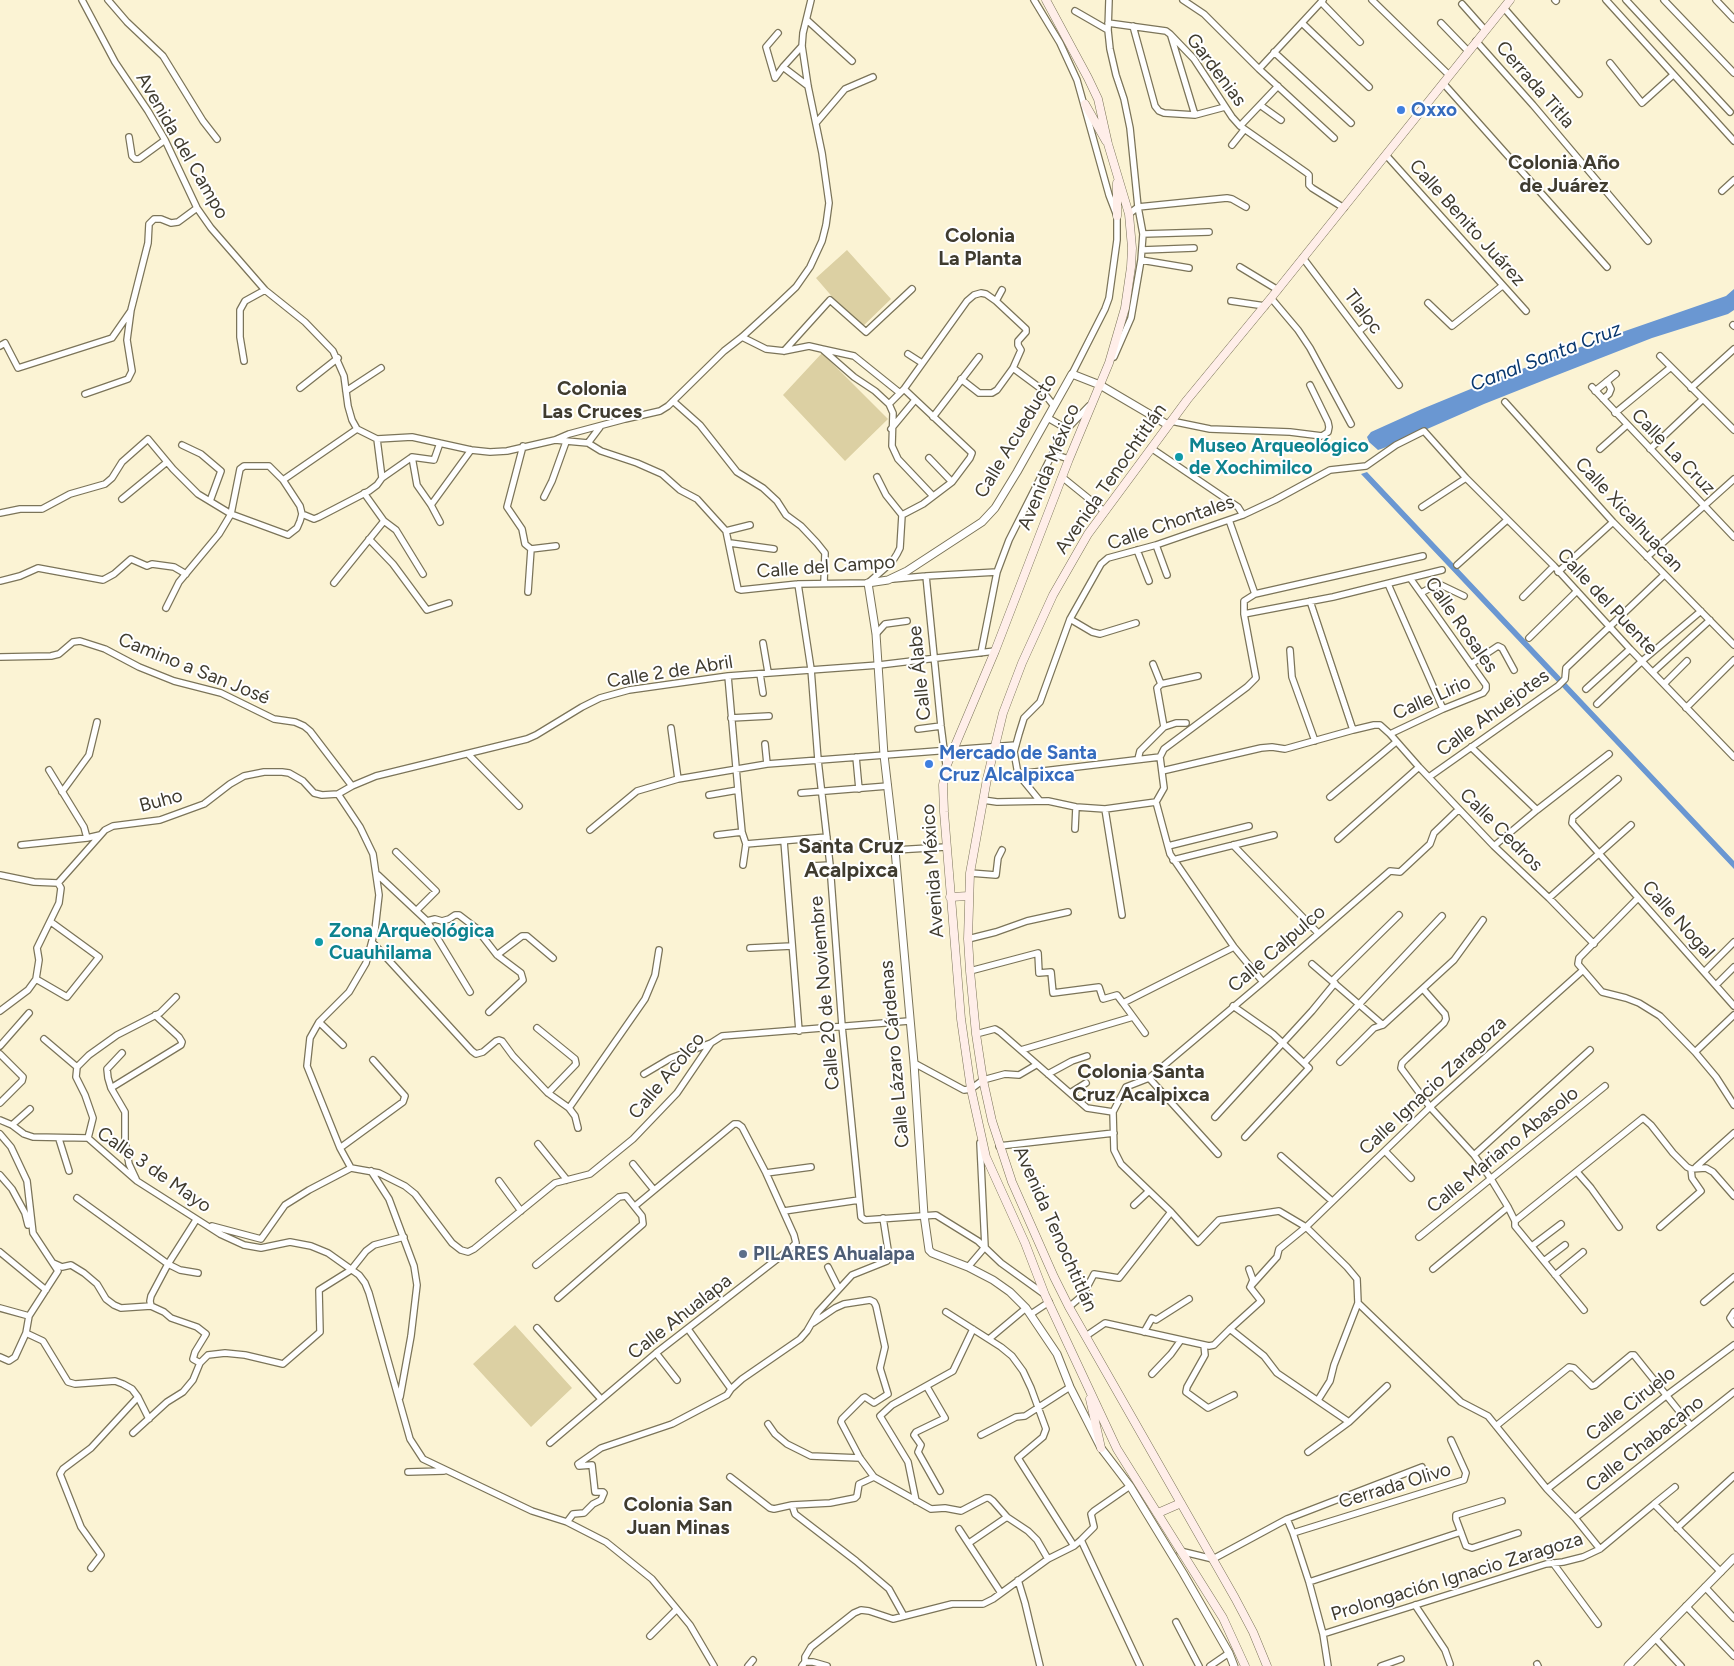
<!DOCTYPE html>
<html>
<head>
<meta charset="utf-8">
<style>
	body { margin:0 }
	canvas { display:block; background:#fbf3d4 }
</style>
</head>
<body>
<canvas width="1734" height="1666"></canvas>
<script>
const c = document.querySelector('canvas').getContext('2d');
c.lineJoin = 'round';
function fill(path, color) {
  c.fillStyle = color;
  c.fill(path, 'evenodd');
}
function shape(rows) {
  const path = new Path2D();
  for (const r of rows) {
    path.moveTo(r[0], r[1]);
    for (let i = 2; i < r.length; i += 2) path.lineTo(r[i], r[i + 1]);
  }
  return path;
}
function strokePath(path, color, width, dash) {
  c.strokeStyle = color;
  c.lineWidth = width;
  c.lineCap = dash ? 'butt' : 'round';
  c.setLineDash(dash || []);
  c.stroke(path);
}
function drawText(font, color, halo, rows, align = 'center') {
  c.font = font + ' Figtree,sans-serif';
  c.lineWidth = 4;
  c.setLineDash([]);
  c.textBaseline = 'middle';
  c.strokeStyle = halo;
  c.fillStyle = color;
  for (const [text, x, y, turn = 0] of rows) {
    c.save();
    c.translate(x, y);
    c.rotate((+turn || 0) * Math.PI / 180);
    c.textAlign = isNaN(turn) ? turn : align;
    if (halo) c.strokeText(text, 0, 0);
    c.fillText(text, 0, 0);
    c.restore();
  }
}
fill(shape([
	[847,250,891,299,860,329,816,278],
	[822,353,888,419,845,461,783,395],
	[515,1325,572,1388,531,1427,473,1364]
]), '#dcd0a3');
fill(shape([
	[1734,289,1734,310,1728,314,1652,338,1547,379,1484,404,1384,448,1378,450,1369,442,1367,437,1371,432,1422,409,1495,379,1602,339,1726,296],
	[1367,472,1734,861,1734,869,1361,474]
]), '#6a97d2');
const minor = shape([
	[82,0,115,62,148,111,165,140,197,208,211,228,265,290,305,322,333,351,344,376,348,406,352,420,357,429,377,439,412,437,471,450,490,452,507,451,555,440,569,434,625,419,660,411,668,406,724,351,742,337,777,305,796,287,810,267,822,241,826,225,829,203,822,153,808,86,802,46,803,33,811,0],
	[108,0,127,22,163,56,203,121,217,139],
	[1034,0,1060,43,1077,80,1109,195,1117,216,1117,240,1109,298,1105,309,1072,374],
	[1109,0,1108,30,1110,49,1116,75,1124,99,1130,128,1138,207,1143,234,1141,260,1131,318,1114,357],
	[1183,0,1204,14,1259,69,1334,138],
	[1372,0,1449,75],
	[1555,0,1556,1],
	[1606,0,1734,141],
	[1626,0,1730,112],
	[1664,0,1734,73],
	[1716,0,1734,19],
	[1321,2,1360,42],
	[1462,4,1485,30],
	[1504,8,1579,94],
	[1075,11,1108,30],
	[807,20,852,61],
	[1108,23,1166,31,1170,34,1194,59,1232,117,1240,126,1307,173,1309,175,1309,185,1312,188,1344,208],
	[1302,23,1369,87],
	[1441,23,1468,51],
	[1133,26,1155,106,1159,111,1164,113,1195,115,1225,107],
	[778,33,766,47,775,78,783,67,808,86],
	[1171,36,1195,115],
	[1476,41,1533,105,1648,241],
	[1274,52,1351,123],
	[1610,63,1642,103,1673,75],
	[783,67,802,46],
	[1259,69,1323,0],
	[1443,83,1607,267],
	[1260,105,1281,120],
	[816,123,845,89,873,77],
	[1240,126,1278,86],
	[129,137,132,156,135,159,139,159,165,140],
	[1232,145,1244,130],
	[1386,155,1526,311],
	[1722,191,1734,180],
	[1129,214,1138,207,1227,198,1232,199,1246,207],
	[1143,234,1209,232],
	[1142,250,1194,248],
	[1303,258,1399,385],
	[1141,260,1189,268],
	[1240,267,1278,290],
	[1271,298,1298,330,1310,348,1351,424],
	[996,301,1002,290],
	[1231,301,1265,306],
	[1428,303,1452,326,1502,286],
	[1733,325,1734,326],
	[1359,331,1370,322,1364,312],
	[742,337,766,349,784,351,809,346,822,349,854,377,875,391,889,404,904,389,967,301,974,295,981,293,986,294,996,301,1026,329,1026,332,1018,341,1018,345,1021,350,1013,368,997,390,992,393,979,393,961,379],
	[0,346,5,343,18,368,112,338,130,312],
	[822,349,854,356,900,393],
	[784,351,830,300,866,332,912,289],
	[908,354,922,363],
	[1660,356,1734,430],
	[244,361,240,337,240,310,245,301,265,290],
	[1013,368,1040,388,1054,406],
	[1592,387,1734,537],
	[300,388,338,358],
	[1691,388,1734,349],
	[346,391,381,368],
	[1595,391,1616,374],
	[85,394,128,379,132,371,127,340,131,310,148,243,149,224,154,219,161,219,171,223,178,222,197,208],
	[1603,399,1609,394,1611,389,1607,381],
	[673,401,700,425,737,472,763,488,777,501,786,515,801,526,817,543,825,553,824,583],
	[1505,402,1613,522,1734,645],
	[889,404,893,413,892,446,898,459,933,496],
	[1615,413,1671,367],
	[933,417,979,357],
	[1048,418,1067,429],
	[1171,421,1210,429,1290,432,1322,436,1328,432,1329,427,1328,422,1310,385],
	[891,429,915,400],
	[377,439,382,478],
	[555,440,588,443,601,451,637,463,662,474,680,490,697,499,726,531,738,589,741,590,798,584,868,583,892,562,897,554,900,548,902,515,923,504,952,482,970,458,972,453,904,389],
	[588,443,600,427],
	[182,445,201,454,221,471,210,501],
	[523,446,507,507,522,529,525,544,531,549],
	[1151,448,1238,507,1243,515],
	[1600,449,1627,425],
	[1650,449,1703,399],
	[1053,454,1069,459],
	[412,457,417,485,431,505,440,522],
	[929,458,952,482],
	[877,477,886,495,902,515],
	[1062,477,1104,511],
	[283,480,357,429],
	[364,493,384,521,396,530,423,574],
	[544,497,552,481,566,442],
	[122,499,167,462],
	[431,505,471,450],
	[1422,507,1466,478],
	[0,513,20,509,42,509,70,494,105,484,112,478,122,462,148,439,173,469,198,494,231,514,288,535,297,528,300,521,302,514,300,506,283,480,269,466,244,466,240,469,231,514,219,534,179,582,166,608],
	[302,514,314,519,319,517,369,491,377,485,382,478,412,457,434,460,440,443],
	[1229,520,1255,594],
	[726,531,750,525],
	[369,539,393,564,427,610,449,603],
	[730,543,774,549],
	[1156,545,1167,575],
	[1137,550,1149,581],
	[1647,557,1734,479],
	[1457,565,1507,520],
	[1558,572,1613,522],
	[926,576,941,726,946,765],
	[893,579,926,576,997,572],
	[0,581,20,576,38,568,103,580,114,574,131,559,147,566,152,564,174,567,186,574],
	[334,583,384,521],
	[798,584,811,669,818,760,830,865,842,1026,861,1217,865,1220,936,1215,978,1241,1001,1263,1044,1294],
	[1388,584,1443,709],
	[528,592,531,549,556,546],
	[1421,593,1432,587,1441,585,1464,596],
	[1523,597,1554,566],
	[1310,601,1353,730],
	[1244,614,1333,597,1442,570],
	[1070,619,1092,632,1100,634,1136,623],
	[876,634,885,624,907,621],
	[1529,638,1577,591],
	[763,643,768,672],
	[1290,650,1292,677,1315,741],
	[981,653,997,572,1009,540,1063,433,1089,406],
	[0,657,51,656,59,654,73,642,80,641,105,649,139,667,174,681,221,693,274,719,295,722,304,726,310,731,352,786],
	[1153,664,1161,684],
	[1471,664,1498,646,1502,648,1514,670],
	[1653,672,1710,620],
	[760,674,763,693],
	[728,676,738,790,742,832,746,844,743,865],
	[1664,684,1687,661],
	[1586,689,1630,649],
	[1597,704,1642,661,1701,611],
	[1686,708,1734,660],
	[731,718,769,716],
	[1164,727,1157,688,1161,684,1198,676],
	[671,728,678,779],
	[918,729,941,726],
	[1390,734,1443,709,1483,693,1486,689,1486,685,1410,578],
	[765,744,767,764],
	[1471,747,1537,810],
	[468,754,519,806],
	[856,757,859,789],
	[1160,757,1164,749,1247,687,1256,678,1244,614,1244,601,1255,594,1423,556],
	[1160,757,1164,788,1156,802,1170,854,1234,947,1263,982],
	[1138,759,1140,751,1164,727,1176,723,1186,723],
	[49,770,84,827,87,838],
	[1162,771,1261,748,1272,747,1285,749,1353,730,1374,725,1380,725,1390,734,1419,767,1494,846,1549,898,1594,944],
	[1018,774,1160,757],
	[1429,777,1558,686,1565,679,1566,668,1664,575],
	[1618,779,1573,817,1572,823,1734,1006],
	[62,792,89,755,97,722],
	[801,793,888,786],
	[338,794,360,827,373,854,379,895,375,930,366,963,349,992,319,1022,310,1038,307,1066,340,1148,351,1168],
	[709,795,738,790],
	[1330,797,1396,742],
	[983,800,997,802,1048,801,1076,807,1105,809,1156,802],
	[1040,801,1018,774,1014,752,1019,734,1024,718,1040,702,1070,619,1101,564,1108,558,1156,545,1243,515,1275,500,1330,470,1366,466,1396,445,1424,431,1466,478,1554,566,1630,649,1734,757],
	[1105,809,1122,915],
	[1075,829,1076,807],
	[590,830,637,791,678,779,767,764,1016,745],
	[717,835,742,832],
	[1338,839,1419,767],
	[784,841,799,1031],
	[746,844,827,837],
	[21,845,87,838,100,835],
	[1233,845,1318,933],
	[1168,846,1249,826],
	[1494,846,1537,810,1609,754],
	[895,850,946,847],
	[396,852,436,891,417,910],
	[1173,860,1274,835],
	[812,866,830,865],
	[970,873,996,875,998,858,1002,850],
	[0,875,34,882,58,883,105,830,113,826,160,820,204,804,230,784,244,776,264,772,282,772,289,773,303,781,314,793,322,795,338,794,352,786,376,776,527,739,536,735,582,707,600,698,629,690,728,676,879,665,995,651],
	[378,875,427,921,470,992],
	[1549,898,1631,825],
	[1638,898,1579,958,1578,964,1602,992,1626,998,1639,1003,1660,1016,1695,1052,1716,1077,1734,1105],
	[427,921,435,919,442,921,449,919,455,915,459,915,476,928,497,955,522,936,527,936,553,958],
	[968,939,996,932,1027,921,1068,912],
	[373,943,472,1051,476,1054,483,1052,496,1041,499,1040,502,1041,513,1056,548,1093,569,1108,575,1116,578,1128],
	[750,948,792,946],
	[1312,964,1383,1025],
	[970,971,1038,953,1039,973,1051,972,1053,993,1099,987,1103,999,1117,995,1123,1003,1234,947],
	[1704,972,1734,942],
	[36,979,67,997,99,957,51,922],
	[1332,981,1399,915],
	[1716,985,1734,967],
	[1423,989,1445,1014,1446,1019,1444,1023,1406,1059,1402,1063,1401,1068,1430,1107,1474,1155,1491,1179,1508,1207,1515,1221,1515,1226,1584,1310],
	[1123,1003,1145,1033],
	[1233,1006,1273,1034,1309,1068,1245,1137],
	[0,1011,28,990,36,979,39,960,37,948,59,903,61,888,58,883],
	[489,1012,523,980,521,973,497,955],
	[319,1022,343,1045],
	[537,1028,575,1059,576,1064,548,1093],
	[976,1034,995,1029,1000,1032,1087,1108,1113,1112,1114,1150,1121,1164,1171,1212,1198,1242,1219,1220,1279,1211,1306,1227,1347,1267,1357,1279,1358,1303,1334,1365,1330,1381,1318,1400],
	[44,1039,77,1067],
	[0,1046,29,1013],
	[1021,1050,1133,1017],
	[1695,1052,1734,1015],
	[122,1053,107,1069,108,1078,111,1088,125,1112,125,1141,129,1164,136,1179],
	[0,1054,23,1077,22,1081,0,1103],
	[1340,1062,1374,1028,1383,1025,1454,960,1483,920],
	[914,1063,964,1090,971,1089,983,1080,1005,1074,1019,1075,1036,1065],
	[1304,1063,1442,916],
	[644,1074,671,1058,711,1043],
	[1048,1074,1072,1061,1087,1056],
	[1149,1078,1218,1154],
	[111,1088,181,1045,182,1042,179,1037,155,1015],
	[1070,1093,1086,1083],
	[569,1108,645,999,655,975,659,950],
	[1113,1112,1126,1087,1149,1078,1263,982,1390,871,1400,872,1430,844,1434,833,1459,809],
	[1215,1117,1312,1011,1335,983],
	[0,1120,12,1125,24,1134,33,1137,88,1138,137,1181,220,1234,244,1245,261,1248,290,1242,311,1246,328,1253,359,1275,365,1283,369,1293,410,1439,423,1459,532,1511,567,1522,606,1542,652,1579,690,1625,714,1666],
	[12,1125,30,1109],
	[0,1134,11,1147,27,1181,33,1233,58,1271,29,1316,26,1333,15,1357,9,1361,0,1357],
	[88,1138,93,1118,85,1095,76,1077,77,1067,89,1055,117,1035,160,1013,176,997],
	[59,1139,69,1171],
	[538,1144,567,1180],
	[999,1146,1114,1133],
	[340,1148,403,1102,405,1096,373,1060],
	[1385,1151,1411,1178],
	[1474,1155,1590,1050],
	[1281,1156,1332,1201],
	[633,1164,654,1190],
	[1696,1167,1734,1133],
	[351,1168,379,1173,405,1186,415,1194,452,1243,461,1250,468,1252,474,1249,555,1183,590,1174,633,1139,677,1093,711,1043,722,1036,909,1021],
	[371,1171,389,1199,414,1266,417,1285,411,1336,400,1397],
	[1577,1172,1591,1188,1619,1227],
	[766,1173,811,1167],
	[0,1175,12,1189,25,1213,28,1225],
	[499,1181,521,1211],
	[77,1198,168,1264,180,1270,198,1273],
	[1134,1205,1149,1191],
	[784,1211,859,1200],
	[196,1220,168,1264,151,1296,150,1301,151,1306,164,1312,171,1318,197,1327,206,1334,195,1352,193,1359,200,1363],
	[1515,1221,1643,1118,1651,1125,1673,1153,1687,1167,1691,1169,1706,1168,1713,1172,1734,1196],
	[212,1226,261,1239,285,1205,309,1190,351,1168],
	[1660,1227,1701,1191,1692,1178,1691,1169],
	[1419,1237,1605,1086],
	[1532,1246,1561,1224],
	[0,1252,46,1290],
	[1544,1261,1565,1245],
	[53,1263,62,1267,71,1265,84,1273,97,1284,106,1299,114,1305,121,1308,151,1306],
	[536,1265,619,1197,626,1196,642,1216,643,1224,558,1298],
	[828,1267,839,1289],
	[968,1267,985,1247,980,1143],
	[1433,1269,1508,1207],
	[1555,1275,1583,1252],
	[1250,1287,1277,1257,1279,1249,1306,1227,1430,1107,1582,971],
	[1704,1302,1734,1277],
	[1358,1303,1461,1402,1488,1416,1547,1489,1575,1518,1600,1549],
	[1069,1307,1083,1295,1094,1274,1119,1278,1171,1212],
	[0,1308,29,1316],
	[946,1312,1001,1347,1012,1356,1023,1371,1031,1388,1046,1429,1043,1437,1018,1458,1074,1546],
	[1734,1312,1730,1318,1734,1324],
	[1031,1314,1049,1302],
	[813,1323,835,1308,844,1304,870,1300,874,1302,876,1306,885,1347,880,1368,888,1394,874,1403,865,1397,863,1398,842,1419,841,1422,860,1458,874,1477,931,1509,945,1508,961,1511,986,1498,989,1498,993,1501,1007,1517,1028,1531,1037,1540,1048,1559],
	[537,1328,601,1399],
	[688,1329,731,1389],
	[1230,1329,1264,1356,1277,1373,1349,1422,1387,1386],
	[1144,1332,1152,1318,1156,1320,1189,1299],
	[26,1333,43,1341,68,1382,75,1384,115,1381,123,1384,132,1389,138,1397,149,1419],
	[1086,1336,1105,1323,1209,1346,1214,1345,1230,1329,1261,1301,1250,1287,1253,1280,1249,1269],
	[989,1339,1026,1308],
	[1204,1345,1205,1355,1187,1387,1186,1392,1208,1408,1234,1395],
	[656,1353,677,1380],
	[1152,1374,1171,1354,1181,1340],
	[927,1387,945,1418,916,1432,914,1435,921,1445,918,1452,940,1491],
	[768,1424,775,1434,787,1444,811,1456,860,1458],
	[1496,1426,1569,1367,1574,1368,1592,1386,1595,1385,1631,1355,1634,1355,1691,1426],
	[133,1433,167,1402,183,1392,193,1380,200,1363,208,1355,225,1353,245,1355,283,1364,320,1332,319,1290,351,1270,366,1251,374,1245,404,1237],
	[981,1435,1016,1417,1025,1416,1070,1387],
	[550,1443,656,1353,790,1249,796,1243,794,1235,766,1173,742,1127,738,1124,734,1124,635,1206],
	[1308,1452,1349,1422],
	[408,1472,444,1471],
	[730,1477,770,1508,774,1509,792,1505,830,1503,855,1498,857,1496,859,1484,874,1477],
	[1547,1489,1667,1395,1734,1345],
	[916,1501,908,1462,880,1416,892,1405,953,1371,973,1329],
	[1502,1501,1456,1515,1456,1519,1466,1546,1472,1548,1518,1533],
	[1654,1504,1675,1487],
	[792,1505,795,1514,856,1561,889,1589,904,1616],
	[1575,1518,1734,1392],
	[1287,1519,1422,1467],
	[567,1522,573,1514,584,1513,593,1504,601,1500,604,1493,603,1492,595,1492,592,1465,579,1466,578,1464,601,1448,672,1424,727,1395,731,1389,742,1379,800,1339,807,1331,818,1312,852,1275,887,1261,889,1256,883,1218],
	[1677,1528,1734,1476],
	[959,1529,1001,1593],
	[1293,1533,1464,1480,1466,1473,1451,1440],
	[1081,1540,1140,1666],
	[969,1543,1007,1517],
	[1180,1551,1213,1559,1287,1519,1293,1533,1309,1582,1323,1634,1328,1666],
	[1553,1563,1598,1624],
	[91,1568,101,1555,81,1527,60,1474,63,1469,91,1448,138,1397],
	[1018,1580,1025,1603,1040,1666],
	[1309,1582,1461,1532],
	[1705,1587,1734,1618],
	[1415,1605,1445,1650,1450,1664],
	[1686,1606,1734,1656],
	[1176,1622,1199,1666],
	[1323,1634,1546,1564,1563,1562,1583,1557,1600,1549,1654,1504,1721,1572],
	[650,1636,676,1610],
	[1655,1638,1681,1666],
	[805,1662,813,1662,827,1666],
	[1537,1664,1538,1666],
	[748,1666,753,1660],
	[802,1666,805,1662,805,1657,811,1647,854,1613,861,1610,869,1611,893,1619,952,1604,983,1604,993,1599,1048,1559,1074,1546,1081,1540,1094,1527,1091,1514,1094,1511,1130,1486],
	[1210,1666,1229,1653],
	[1381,1666,1401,1659]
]);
const tertiary = shape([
	[1168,425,1100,385,1072,374,1017,472,995,508,982,522,907,571,888,580,868,583,876,634,884,755,895,850,914,1063,924,1215,929,1250,932,1253,968,1267,993,1280,1010,1292,1026,1308,1057,1354,1070,1387,1101,1448,1130,1486,1183,1573,1229,1653,1234,1666],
	[1628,1666,1734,1558]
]);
const secondary = shape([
	[1046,0,1088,78,1098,99,1108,144,1129,214,1132,248,1131,267,1125,308,1109,363,1069,459,995,651,946,767,943,785,944,812,961,1019,971,1089,986,1157,1025,1243,1045,1295,1117,1449,1223,1618,1245,1666],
	[1085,104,1106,141],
	[1117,216,1117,183],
	[950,897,969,896],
	[1090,1399,1101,1448],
	[1158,1513,1181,1503],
	[1267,1666,1253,1632,1235,1598,1069,1307,1054,1277,1012,1182,992,1121,983,1080,976,1034,970,971,968,939,970,873,987,779,1003,713,1022,663,1053,595,1088,534,1187,400,1271,298,1510,0]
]);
strokePath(minor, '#7b7459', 8);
strokePath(tertiary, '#7b7459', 9);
strokePath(secondary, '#7b7459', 9);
strokePath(minor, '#fff', 5.5);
strokePath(tertiary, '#fff', 7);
strokePath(secondary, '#ffeee9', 8);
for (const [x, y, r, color] of [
	[1401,110,5,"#3f7fe0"],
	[1179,457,5,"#0f9aa8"],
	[929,764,5,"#3f7fe0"],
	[319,942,5,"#0f9aa8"],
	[743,1254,5,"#5c6f8a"]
]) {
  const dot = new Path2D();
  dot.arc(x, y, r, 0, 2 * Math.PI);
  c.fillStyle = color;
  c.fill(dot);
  strokePath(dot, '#fff', 2);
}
drawText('19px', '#3f3b2f', '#fff', [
	["Gardenias",1216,70,53],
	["Cerrada Titla",1535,85,49],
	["Avenida del Campo",182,146,60],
	["Calle Benito Juárez",1467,223,48],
	["Tlaloc",1363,312,53],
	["Calle Acueducto",1016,436,-59],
	["Calle La Cruz",1673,452,46],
	["Avenida México",1049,467,-68],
	["Avenida Tenochtitlán",1111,479,-55],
	["Calle Xicalhuacan",1629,515,47],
	["Calle Chontales",1171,523,-19],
	["Calle del Campo",826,567,-4],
	["Calle del Puente",1607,602,47],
	["Calle Rosales",1461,625,55],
	["Camino a San José",194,669,22],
	["Calle 2 de Abril",670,672,-9],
	["Calle Álabe",920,673,-96],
	["Calle Lirio",1432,698,-24],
	["Calle Ahuejotes",1493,713,-36],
	["Buho",161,801,-15],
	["Calle Cedros",1501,830,45],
	["Avenida México",933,871,-94],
	["Calle Nogal",1678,920,48],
	["Calle Calpulco",1277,949,-41],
	["Calle 20 de Noviembre",825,993,-95],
	["Calle Lázaro Cárdenas",895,1054,-95],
	["Calle Acolco",667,1076,-50],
	["Calle Ignacio Zaragoza",1433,1086,-43],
	["Calle Mariano Abasolo",1503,1150,-39],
	["Calle 3 de Mayo",154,1170,35],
	["Avenida Tenochtitlán",1055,1229,66],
	["Calle Ahualapa",680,1317,-38],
	["Calle Ciruelo",1631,1404,-38],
	["Calle Chabacano",1645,1444,-38],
	["Cerrada Olivo",1395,1486,-17],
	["Prolongación Ignacio Zaragoza",1457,1577,-17]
]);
drawText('bold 19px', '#366cbe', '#fff', [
	["Oxxo",1411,110],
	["Mercado de Santa",939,753],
	["Cruz Alcalpixca",939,775]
], 'left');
drawText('bold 19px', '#0d838f', '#fff', [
	["Museo Arqueológico",1189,446],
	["de Xochimilco",1189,468],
	["Zona Arqueológica",329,931],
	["Cuauhilama",329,953]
], 'left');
drawText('bold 19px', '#4e5e75', '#fff', [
	["PILARES Ahualapa",753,1254]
], 'left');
drawText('bold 20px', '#3f3b2f', '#fff', [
	["Colonia Año",1564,163],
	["de Juárez",1564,186],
	["Colonia",980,236],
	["La Planta",980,259],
	["Colonia",592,389],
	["Las Cruces",592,412],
	["Colonia Santa",1141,1072],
	["Cruz Acalpixca",1141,1095],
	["Colonia San",678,1505],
	["Juan Minas",678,1528]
]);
drawText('italic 20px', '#0a396f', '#fff', [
	["Canal Santa Cruz",1546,357,-21]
]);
drawText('bold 21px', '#3f3b2f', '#fff', [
	["Santa Cruz",851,847],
	["Acalpixca",851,871]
]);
</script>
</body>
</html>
